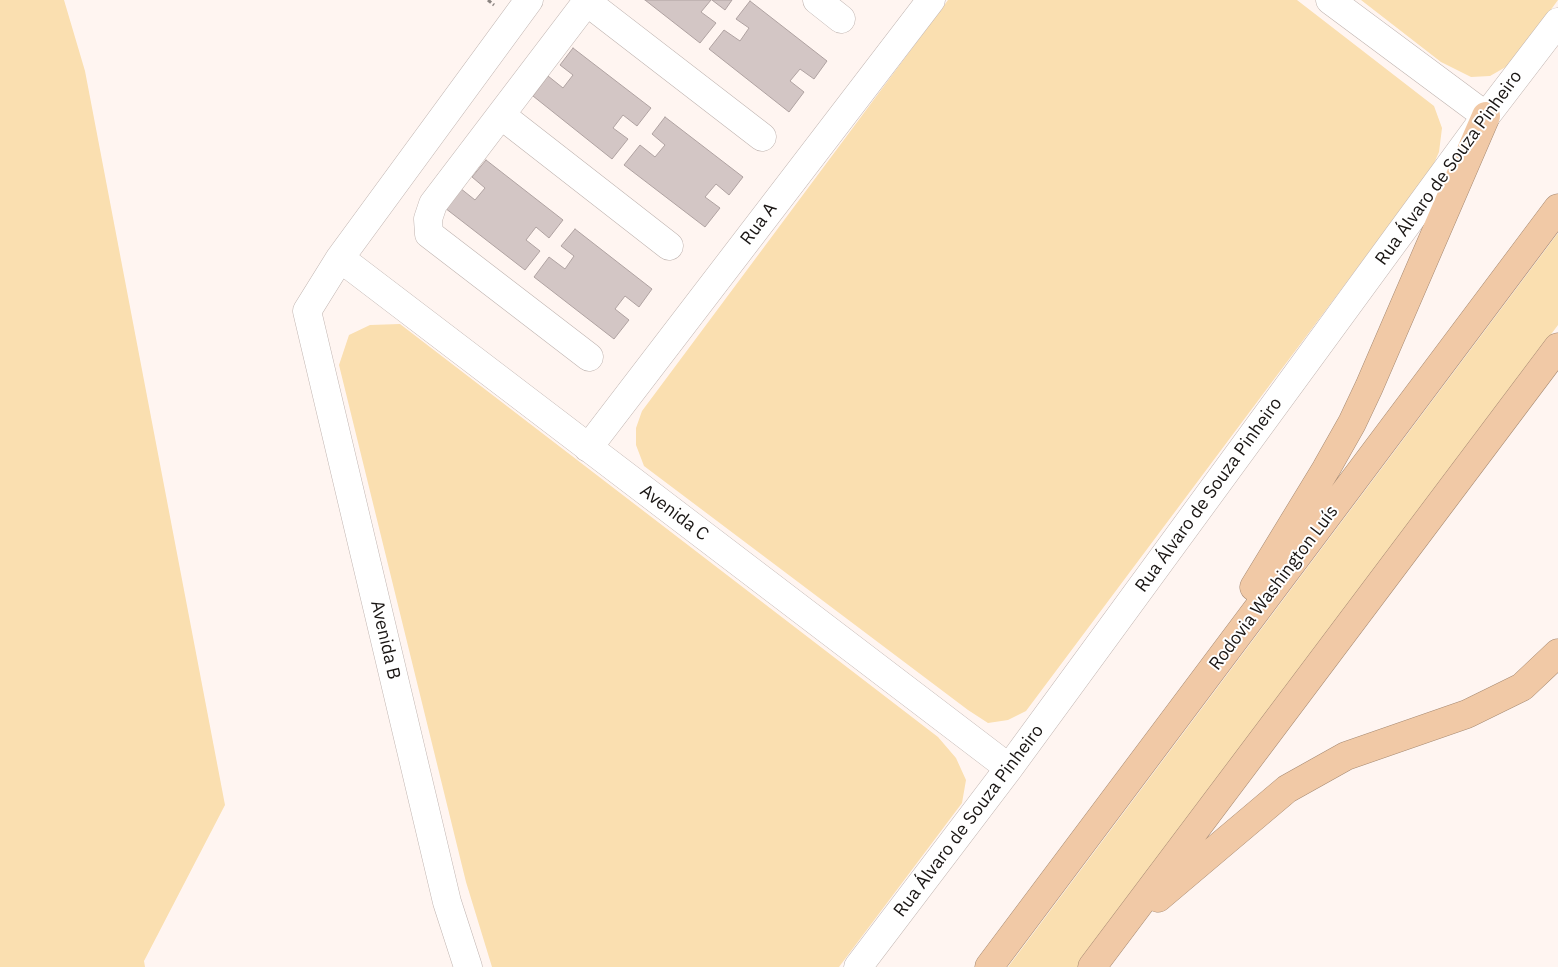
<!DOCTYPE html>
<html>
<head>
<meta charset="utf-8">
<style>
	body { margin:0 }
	canvas { display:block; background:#fff5f1 }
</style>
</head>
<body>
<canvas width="1558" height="967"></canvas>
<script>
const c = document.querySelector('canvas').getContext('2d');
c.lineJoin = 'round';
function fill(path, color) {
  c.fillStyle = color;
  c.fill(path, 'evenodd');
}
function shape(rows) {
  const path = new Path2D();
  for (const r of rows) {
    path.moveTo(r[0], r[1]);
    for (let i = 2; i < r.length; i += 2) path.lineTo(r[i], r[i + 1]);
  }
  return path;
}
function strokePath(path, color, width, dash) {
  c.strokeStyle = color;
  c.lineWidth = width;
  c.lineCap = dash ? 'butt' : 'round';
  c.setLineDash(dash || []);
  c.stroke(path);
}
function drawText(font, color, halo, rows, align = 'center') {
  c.font = font + ' "IBM Plex Sans",sans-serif';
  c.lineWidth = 4;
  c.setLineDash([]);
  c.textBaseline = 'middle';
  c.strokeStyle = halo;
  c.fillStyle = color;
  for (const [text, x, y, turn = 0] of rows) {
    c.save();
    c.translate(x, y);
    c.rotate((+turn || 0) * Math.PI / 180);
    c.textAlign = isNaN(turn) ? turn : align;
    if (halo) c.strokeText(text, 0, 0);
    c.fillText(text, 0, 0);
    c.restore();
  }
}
fill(shape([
	[0,0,64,0,85,71,225,805,144,961,145,967,0,967],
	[948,0,1297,0,1434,106,1442,128,1439,152,1432,168,1026,711,1008,720,988,723,968,710,644,466,636,445,636,428,642,411],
	[1361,0,1558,0,1511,64,1490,76,1471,77,1441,62],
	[1558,233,1558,325,1078,967,1008,967],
	[400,324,938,737,956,758,966,780,962,803,839,967,492,967,466,882,339,365,349,335,370,325]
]), '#fadfb0');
const building = shape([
	[645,0,711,0,701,12,716,23,700,43,645,0],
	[712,0,732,0,725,10,712,0],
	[750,1,827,61,814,79,800,69,790,81,804,92,789,112,709,49,724,30,740,41,749,28,736,19,750,1],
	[573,48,651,108,637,126,623,115,613,128,628,139,612,159,533,96,548,76,563,88,573,75,560,65,573,48],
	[665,117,743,177,729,195,716,184,705,197,720,208,705,227,624,165,640,145,655,157,665,145,652,134,665,117],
	[486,160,563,220,549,238,536,227,526,240,540,251,525,270,445,208,460,188,475,200,485,188,472,177,486,160],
	[575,229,652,289,639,307,625,296,615,309,629,320,614,339,534,277,549,257,565,269,574,256,561,246,575,229]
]);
fill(building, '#d3c6c5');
strokePath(building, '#afa2a1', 1);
const street = shape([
	[588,0,433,204,428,219,429,234,589,357],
	[817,0,841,19],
	[1330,0,1486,116],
	[587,2,762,137],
	[501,115,669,246],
	[340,258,1009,768],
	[588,448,931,0],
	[468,967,447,902,307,311,340,258,529,0],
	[858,967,1009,768,1486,116,1558,22]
]);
const highway = shape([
	[1254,587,1326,469,1352,423,1369,387,1486,116],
	[1158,898,1287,789,1346,756,1467,714,1522,687,1558,653],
	[989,967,1558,208],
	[1092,967,1558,347]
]);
strokePath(street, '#bfb3af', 29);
strokePath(highway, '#a68a73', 29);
strokePath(shape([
	[488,0,494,5]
]), '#8b8481', 3, [4, 2.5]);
strokePath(street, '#fff', 28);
strokePath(highway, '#f1c9a6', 28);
drawText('18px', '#1a1614', '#fff', [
	["Rua Álvaro de Souza Pinheiro",1449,168,-54],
	["Rua A",759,224,-53],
	["Rua Álvaro de Souza Pinheiro",1209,495,-54],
	["Avenida C",674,513,37],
	["Rodovia Washington Luís",1274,588,-53],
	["Avenida B",385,640,77],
	["Rua Álvaro de Souza Pinheiro",969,821,-53]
]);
</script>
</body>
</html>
